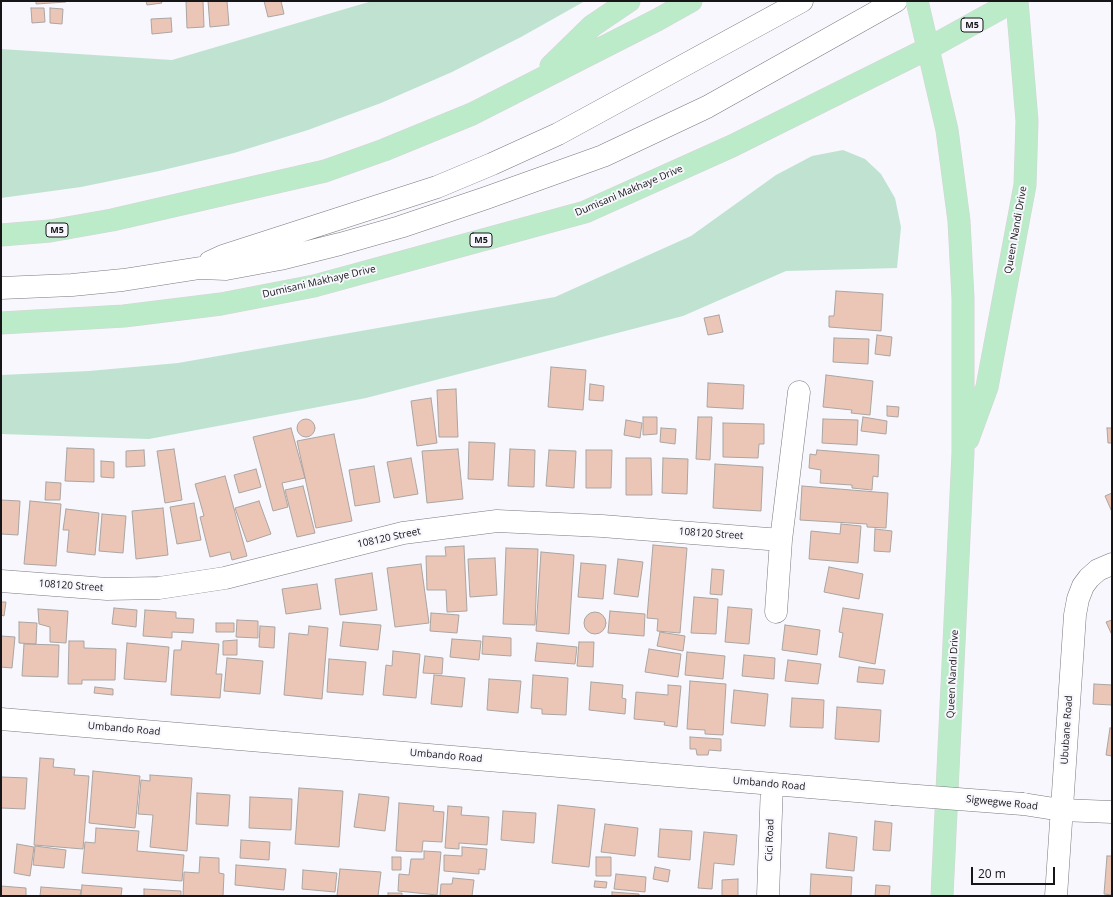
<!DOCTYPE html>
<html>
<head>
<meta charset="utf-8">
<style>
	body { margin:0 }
	#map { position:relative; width:1113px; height:897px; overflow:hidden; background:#f7f7fd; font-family:"Open Sans",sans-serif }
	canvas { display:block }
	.frame { position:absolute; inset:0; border:2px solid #161618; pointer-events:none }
	.scale { position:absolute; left:971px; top:867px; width:84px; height:18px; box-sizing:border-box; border:2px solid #161618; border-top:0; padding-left:5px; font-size:12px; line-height:14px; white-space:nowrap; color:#161618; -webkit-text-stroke:3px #f7f7fd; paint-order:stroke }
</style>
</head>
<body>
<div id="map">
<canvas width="1113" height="897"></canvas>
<div class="frame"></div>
<div class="scale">20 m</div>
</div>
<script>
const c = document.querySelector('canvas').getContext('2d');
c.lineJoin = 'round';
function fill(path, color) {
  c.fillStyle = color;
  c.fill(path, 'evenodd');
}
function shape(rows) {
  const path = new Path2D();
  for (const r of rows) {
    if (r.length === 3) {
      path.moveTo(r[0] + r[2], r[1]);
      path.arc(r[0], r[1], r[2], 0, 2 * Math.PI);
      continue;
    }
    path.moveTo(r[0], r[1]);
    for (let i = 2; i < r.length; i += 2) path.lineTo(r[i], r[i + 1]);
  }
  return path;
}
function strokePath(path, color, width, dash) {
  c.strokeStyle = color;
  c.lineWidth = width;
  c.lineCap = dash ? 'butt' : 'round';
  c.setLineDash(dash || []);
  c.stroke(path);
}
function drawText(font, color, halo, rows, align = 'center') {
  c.font = font + ' "Open Sans",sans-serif';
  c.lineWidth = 4;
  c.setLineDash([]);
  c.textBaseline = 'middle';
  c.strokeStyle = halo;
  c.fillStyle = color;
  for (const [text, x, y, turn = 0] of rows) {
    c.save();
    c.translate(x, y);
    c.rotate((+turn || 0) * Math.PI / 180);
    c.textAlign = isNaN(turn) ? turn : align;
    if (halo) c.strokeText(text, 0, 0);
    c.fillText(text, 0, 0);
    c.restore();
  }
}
fill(shape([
	[372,1,585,1,521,37,452,72,381,103,308,130,234,153,159,171,81,187,1,198,1,49,172,60],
	[843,150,865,159,881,174,895,198,901,227,897,268,786,271,683,316,366,398,149,439,1,434,1,375,89,371,178,363,555,297,691,236,776,175,812,156]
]), '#bfe3d0');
const building = shape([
	[36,1,66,1,66,2,36,4,36,1],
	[146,1,161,1,162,3,147,5,146,1],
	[186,1,203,1,204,27,187,28,186,1],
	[208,1,227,1,229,25,210,27,208,1],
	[264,1,281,1,284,14,268,17,264,1],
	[31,8,44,8,45,22,32,23,31,8],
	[50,8,63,9,62,24,50,23,50,8],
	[171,18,172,32,152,34,151,19,171,18],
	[836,291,883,294,881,331,829,327,829,316,834,316,836,291],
	[719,315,723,332,708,335,704,318,719,315],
	[877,335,892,337,890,356,875,354,877,335],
	[834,338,869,339,868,364,833,362,834,338],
	[551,367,586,370,583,410,548,407,551,367],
	[826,375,873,381,870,415,851,413,852,410,823,407,826,375],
	[708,383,744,385,743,409,707,407,708,383],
	[590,384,604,386,603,401,589,400,590,384],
	[456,389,458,437,439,437,437,390,456,389],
	[431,398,437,443,417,446,411,401,431,398],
	[887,406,899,407,898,417,887,416,887,406],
	[643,417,657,417,657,434,643,435,643,417],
	[698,417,712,417,710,460,696,459,698,417],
	[863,417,887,421,886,434,861,431,863,417],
	[306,428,9],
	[823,419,858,420,857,445,822,443,823,419],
	[626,420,642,423,640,438,624,435,626,420],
	[723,423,764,424,764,444,759,444,758,458,723,457,723,423],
	[291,428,305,478,282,483,288,507,273,511,253,437,291,428],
	[661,428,676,429,675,444,660,442,661,428],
	[1107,428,1112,428,1112,443,1108,443,1107,428],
	[334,434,352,521,316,528,297,441,334,434],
	[469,442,495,443,493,480,468,479,469,442],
	[67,448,94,449,94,482,65,481,67,448],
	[174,449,182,500,165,503,157,451,174,449],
	[458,449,463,499,427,503,422,451,458,449],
	[510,449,535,450,534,487,508,486,510,449],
	[144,450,145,466,126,467,126,451,144,450],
	[549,450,576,451,574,488,546,486,549,450],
	[586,450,612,450,611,488,586,488,586,450],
	[817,450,879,455,878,477,873,476,872,490,852,488,852,485,820,483,821,470,809,468,810,454,816,455,817,450],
	[411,458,418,494,394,498,387,462,411,458],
	[626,458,651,458,652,495,626,495,626,458],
	[663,458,688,459,687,494,662,493,663,458],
	[101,461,114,462,114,478,101,477,101,461],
	[715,464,763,467,761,511,713,508,715,464],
	[374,466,380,502,355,506,349,470,374,466],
	[256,469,261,487,239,493,234,475,256,469],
	[225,476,247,556,232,560,230,552,210,557,200,517,204,516,195,484,225,476],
	[46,482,61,483,60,500,45,500,46,482],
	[303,486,315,533,297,537,285,490,303,486],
	[802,486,888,493,886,528,867,527,867,524,800,520,802,486],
	[1112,493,1112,512,1105,496,1112,493],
	[1,500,20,501,18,535,1,534,1,500],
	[30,501,61,504,56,566,24,564,30,501],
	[259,501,271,534,247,542,235,508,259,501],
	[194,503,201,540,177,544,170,507,194,503],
	[163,508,168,555,136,559,132,511,163,508],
	[66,509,99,513,95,555,67,552,69,530,63,530,66,509],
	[102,514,126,516,123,553,99,551,102,514],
	[841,524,861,526,858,563,809,559,811,531,840,534,841,524],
	[875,529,892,531,890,552,874,551,875,529],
	[653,545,687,548,680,633,657,631,658,619,647,618,653,545],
	[464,546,467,611,447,612,446,590,427,590,426,556,446,556,445,547,464,546],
	[506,548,538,549,535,625,503,624,506,548],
	[541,552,574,555,569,634,536,631,541,552],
	[495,558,497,595,470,597,468,559,495,558],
	[618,559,643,562,638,597,614,594,618,559],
	[581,563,606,565,603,599,578,597,581,563],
	[421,564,429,623,395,627,387,568,421,564],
	[829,567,863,574,859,599,824,592,829,567],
	[712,569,724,570,722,595,710,594,712,569],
	[372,573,377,610,340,615,335,579,372,573],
	[317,584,321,609,286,614,282,589,317,584],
	[694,597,718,599,716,634,691,633,694,597],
	[1,602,6,602,4,616,1,615,1,602],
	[728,607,752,609,749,644,725,642,728,607],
	[114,608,137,610,136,627,112,624,114,608],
	[843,608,883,614,875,664,839,657,843,633,839,632,843,608],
	[38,609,68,611,66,643,50,642,50,627,39,624,38,609],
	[145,610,176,612,176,618,194,619,193,633,172,632,172,638,143,636,145,610],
	[610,611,645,614,644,636,608,633,610,611],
	[595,623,11],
	[431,613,459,615,457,633,430,631,431,613],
	[237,620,258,621,258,638,236,637,237,620],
	[1112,620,1112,635,1106,622,1112,620],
	[19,622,37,623,36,644,19,643,19,622],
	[343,622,381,625,378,650,340,646,343,622],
	[216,623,234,623,234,632,216,632,216,623],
	[785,625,820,630,817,655,782,650,785,625],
	[260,626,275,627,274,648,259,647,260,626],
	[309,626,328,628,322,699,284,695,289,633,308,635,309,626],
	[660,632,685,636,683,651,657,646,660,632],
	[1,636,15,637,12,668,1,667,1,636],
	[483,636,511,638,511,656,482,654,483,636],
	[452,639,481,641,479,660,450,657,452,639],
	[237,640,237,655,223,655,223,641,237,640],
	[69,641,84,641,84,648,116,649,115,680,82,680,82,684,68,684,69,641],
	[182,641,219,644,216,674,222,674,220,698,171,695,174,650,181,650,182,641],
	[579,642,594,642,593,667,577,666,579,642],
	[127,643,169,647,166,682,124,679,127,643],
	[537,643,577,647,575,664,535,661,537,643],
	[24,644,59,645,58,677,22,676,24,644],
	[649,649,681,654,678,677,645,672,649,649],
	[393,651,420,654,416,698,383,695,386,665,392,666,393,651],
	[687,652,725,656,723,679,685,675,687,652],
	[744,655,775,658,774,679,742,676,744,655],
	[425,656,443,658,442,674,423,673,425,656],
	[227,658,263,661,260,694,224,691,227,658],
	[329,659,366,662,363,695,327,692,329,659],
	[788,660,821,664,818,684,785,681,788,660],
	[859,667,885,670,883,684,857,682,859,667],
	[434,675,465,678,462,707,431,704,434,675],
	[533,675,568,678,566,715,542,714,542,709,531,708,533,675],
	[489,679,521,681,518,713,487,710,489,679],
	[690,681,726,684,723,735,705,734,705,730,687,729,690,681],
	[591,682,623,685,622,698,626,699,625,714,589,710,591,682],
	[1094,684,1112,685,1112,705,1093,704,1094,684],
	[668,685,681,686,677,727,664,725,665,722,634,719,636,692,668,695,668,685],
	[95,687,113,689,113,695,94,693,95,687],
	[734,690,768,694,765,726,731,723,734,690],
	[792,698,824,700,823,728,790,727,792,698],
	[837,707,881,710,879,742,835,739,837,707],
	[1110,728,1112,728,1112,756,1106,755,1110,728],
	[690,737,721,739,721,751,709,750,708,755,697,755,696,749,690,749,690,737],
	[40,758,54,759,53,767,75,769,74,775,89,776,83,849,34,845,40,758],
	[93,771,140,776,135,828,89,823,93,771],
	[150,775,192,778,187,851,150,847,153,815,138,814,141,780,150,781,150,775],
	[1,777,27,778,25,809,1,808,1,777],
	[299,788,343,791,339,847,295,844,299,788],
	[197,793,230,795,228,826,196,824,197,793],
	[359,794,389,797,385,831,354,827,359,794],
	[250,797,292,799,291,830,249,828,250,797],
	[399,803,434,806,433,811,444,812,442,842,423,841,422,852,396,851,399,803],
	[558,805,595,809,589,867,552,863,558,805],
	[448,806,462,807,461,815,489,817,487,845,459,843,459,849,445,848,448,806],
	[503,811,536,813,534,843,501,840,503,811],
	[875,821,892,823,890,851,873,850,875,821],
	[605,824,638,828,635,856,601,852,605,824],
	[96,828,139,831,137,851,184,855,182,881,82,873,85,842,95,843,96,828],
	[660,829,692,831,690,860,658,857,660,829],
	[704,832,737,835,734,865,714,863,712,889,698,888,704,832],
	[829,833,857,837,854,871,826,868,829,833],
	[241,840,270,842,269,860,240,858,241,840],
	[17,844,34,847,30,876,14,873,17,844],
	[35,846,66,850,64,868,33,865,35,846],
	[462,847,487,849,485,870,479,869,479,874,444,871,444,855,462,856,462,847],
	[424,851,441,852,437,895,398,891,399,874,409,875,411,859,424,859,424,851],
	[1107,856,1112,856,1112,895,1104,894,1107,856],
	[200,857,219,858,219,873,224,874,223,896,183,896,184,872,199,873,200,857],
	[392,857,401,857,401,870,392,870,392,857],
	[596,857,611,857,611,876,596,876,596,857],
	[236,865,286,869,284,890,235,885,236,865],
	[655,867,670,870,668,882,653,879,655,867],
	[340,869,381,872,378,896,337,896,340,869],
	[303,870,337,873,335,892,302,889,303,870],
	[616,874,646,877,645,892,614,889,616,874],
	[811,874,852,877,851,896,810,896,811,874],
	[453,878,474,880,472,896,440,896,441,884,452,884,453,878],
	[738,879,738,896,722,896,722,880,738,879],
	[595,881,607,882,606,888,594,887,595,881],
	[82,885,122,888,121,896,81,896,82,885],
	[876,885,890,886,889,896,875,896,876,885],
	[1,886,26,888,26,896,1,896,1,886],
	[41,887,81,890,80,896,40,896,41,887],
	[144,889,181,891,181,896,144,896,144,889],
	[612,892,639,894,639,896,612,896,612,892],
	[388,893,402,893,402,896,388,896,388,893]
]);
fill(building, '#ebc6b6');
strokePath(building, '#aaa5a2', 1);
const minor = shape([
	[210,262,223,256,437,187,492,164,558,134,802,1],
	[1,288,72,285,123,280,200,268,226,269,280,259,340,244,400,227,486,198,603,156,707,107,896,1],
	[1,581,107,589,159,588,225,578,403,533,497,521,602,526,781,540],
	[776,612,781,540,799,392],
	[1,719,892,794],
	[1023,804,1061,810,1112,812],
	[768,896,772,784],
	[1056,896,1075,615,1078,599,1083,586,1089,578,1098,570,1112,564]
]);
const major = shape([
	[917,1,947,130,959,221,963,298,963,453,942,896],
	[551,66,592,26,629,1],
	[1,235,50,231,112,220,325,171,384,150,472,114,657,20,691,1],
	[1,323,124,316,221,304,314,286,585,212,732,146,929,48,1014,1],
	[968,439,987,387,1025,185,1027,121,1017,1]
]);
strokePath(minor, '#797a7f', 23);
strokePath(major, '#d5d5d5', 23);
strokePath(minor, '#fff', 22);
strokePath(major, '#bcebca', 22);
const minorBridge = shape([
	[892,794,1023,804]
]);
strokePath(minorBridge, '#797a7f', 23, []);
strokePath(minorBridge, '#fff', 22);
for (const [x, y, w] of [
	[972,25,22],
	[57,230,22],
	[481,240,22]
]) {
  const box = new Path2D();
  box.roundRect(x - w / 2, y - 7, w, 14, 3);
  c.fillStyle = '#f7f7fd';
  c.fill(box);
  strokePath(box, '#161618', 1);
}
drawText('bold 9px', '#161618', null, [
	["M5",972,25],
	["M5",57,230],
	["M5",481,240]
]);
drawText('10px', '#161618', '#f7f7fd', [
	["Dumisani Makhaye Drive",629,191,-23],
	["Queen Nandi Drive",1016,230,-80],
	["Dumisani Makhaye Drive",319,282,-13],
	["108120 Street",711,534,4],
	["108120 Street",389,538,-12],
	["108120 Street",71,586,4],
	["Queen Nandi Drive",953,674,-87],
	["Umbando Road",124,729,5],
	["Ububane Road",1067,730,-86],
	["Umbando Road",446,756,5],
	["Umbando Road",769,784,5],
	["Sigwegwe Road",1002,803,6],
	["Cici Road",770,840,-88]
]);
</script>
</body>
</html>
